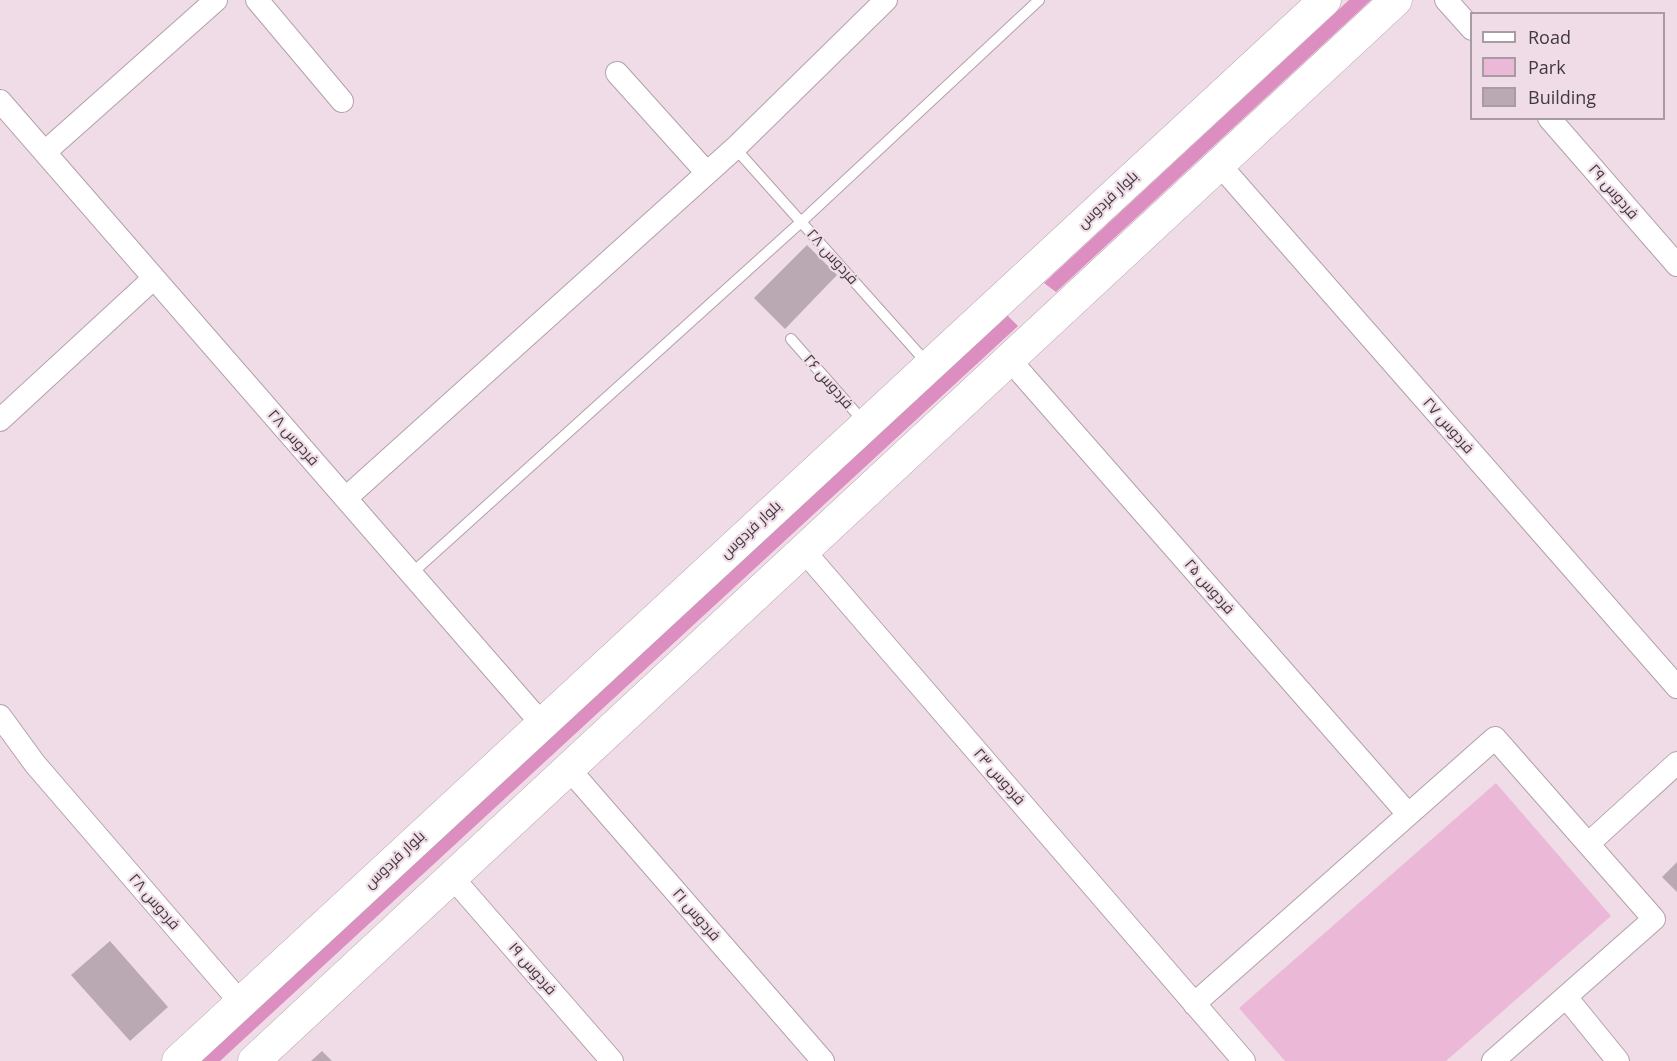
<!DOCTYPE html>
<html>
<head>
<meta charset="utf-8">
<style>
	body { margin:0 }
	#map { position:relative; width:1677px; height:1061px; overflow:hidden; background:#efdce7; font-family:"Open Sans",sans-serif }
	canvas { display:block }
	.legend { position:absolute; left:1470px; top:12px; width:195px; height:108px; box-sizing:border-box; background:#efdce7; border:2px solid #a99ba3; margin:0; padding:8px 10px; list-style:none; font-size:18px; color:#40393d }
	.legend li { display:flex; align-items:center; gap:12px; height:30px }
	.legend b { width:30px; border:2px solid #a99ba3 }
</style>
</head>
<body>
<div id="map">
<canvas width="1677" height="1061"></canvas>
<ul class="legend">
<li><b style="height:8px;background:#fff"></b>Road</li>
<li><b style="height:16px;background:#ecb8d8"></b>Park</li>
<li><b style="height:16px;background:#baa9b3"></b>Building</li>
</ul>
</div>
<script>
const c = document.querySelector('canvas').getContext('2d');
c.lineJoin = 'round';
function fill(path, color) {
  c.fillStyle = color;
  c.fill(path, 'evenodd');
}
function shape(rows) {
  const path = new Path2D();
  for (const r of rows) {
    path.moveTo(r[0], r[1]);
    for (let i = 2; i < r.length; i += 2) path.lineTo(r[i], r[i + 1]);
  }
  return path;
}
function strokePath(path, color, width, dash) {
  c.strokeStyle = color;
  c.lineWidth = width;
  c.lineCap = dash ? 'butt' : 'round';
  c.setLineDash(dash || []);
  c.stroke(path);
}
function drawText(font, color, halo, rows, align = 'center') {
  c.font = font + ' "Open Sans",Cairo,sans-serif';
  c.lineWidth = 4.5;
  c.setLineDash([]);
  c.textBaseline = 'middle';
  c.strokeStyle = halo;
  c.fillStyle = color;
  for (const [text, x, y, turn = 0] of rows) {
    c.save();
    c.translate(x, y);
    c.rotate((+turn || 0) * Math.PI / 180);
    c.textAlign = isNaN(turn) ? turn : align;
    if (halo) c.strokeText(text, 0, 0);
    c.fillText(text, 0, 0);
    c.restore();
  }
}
fill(shape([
	[1496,783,1611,916,1446,1061,1285,1061,1239,1008]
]), '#ecb8d8');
fill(shape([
	[1349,0,1371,0,1056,292,1044,283],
	[1006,314,1018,326,220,1061,197,1061]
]), '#dd8ec0');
fill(shape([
	[807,245,837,275,785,329,754,298],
	[1677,862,1677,892,1662,877],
	[110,941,168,1007,130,1041,71,975],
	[322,1051,332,1061,311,1061]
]), '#baa9b3');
const lane = shape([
	[735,148,927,363],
	[791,339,864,422],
	[411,574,801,222,1039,0]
]);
const street = shape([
	[257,0,342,101],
	[1446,0,1472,29],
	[617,73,707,173],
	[0,101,542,724],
	[1549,118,1677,265],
	[45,152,216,0],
	[1219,164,1677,687],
	[1009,359,1408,814],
	[0,420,154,278],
	[346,498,735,148,886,0],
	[804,551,1244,1061],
	[0,716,35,764,241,1003],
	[569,769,823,1061],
	[1588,844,1677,763],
	[452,877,612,1061],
	[1566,997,1618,1061],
	[1194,1004,1495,738,1654,919,1493,1061]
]);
const secondary = shape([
	[178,1061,1325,0],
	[254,1061,1396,0]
]);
strokePath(lane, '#b2a1ab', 12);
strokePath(street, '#b2a1ab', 24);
strokePath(secondary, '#b2a1ab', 33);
strokePath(lane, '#fff', 10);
strokePath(street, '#fff', 22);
strokePath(secondary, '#fff', 32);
drawText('15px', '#40393d', '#efdce7', [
	["فردوس ۲۹",1613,192,49],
	["بلوار فردوس",1108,200,-43],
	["فردوس ۲۸",832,257,48],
	["فردوس ۲۶",828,382,49],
	["فردوس ۲۷",1448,426,49],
	["فردوس ۲۸",293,438,49],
	["بلوار فردوس",751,530,-43],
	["فردوس ۲۵",1209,587,49],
	["فردوس ۲۳",999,777,49],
	["بلوار فردوس",395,860,-43],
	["فردوس ۲۸",154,902,49],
	["فردوس ۲۱",696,915,49],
	["فردوس ۱۹",532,969,49]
]);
</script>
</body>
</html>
